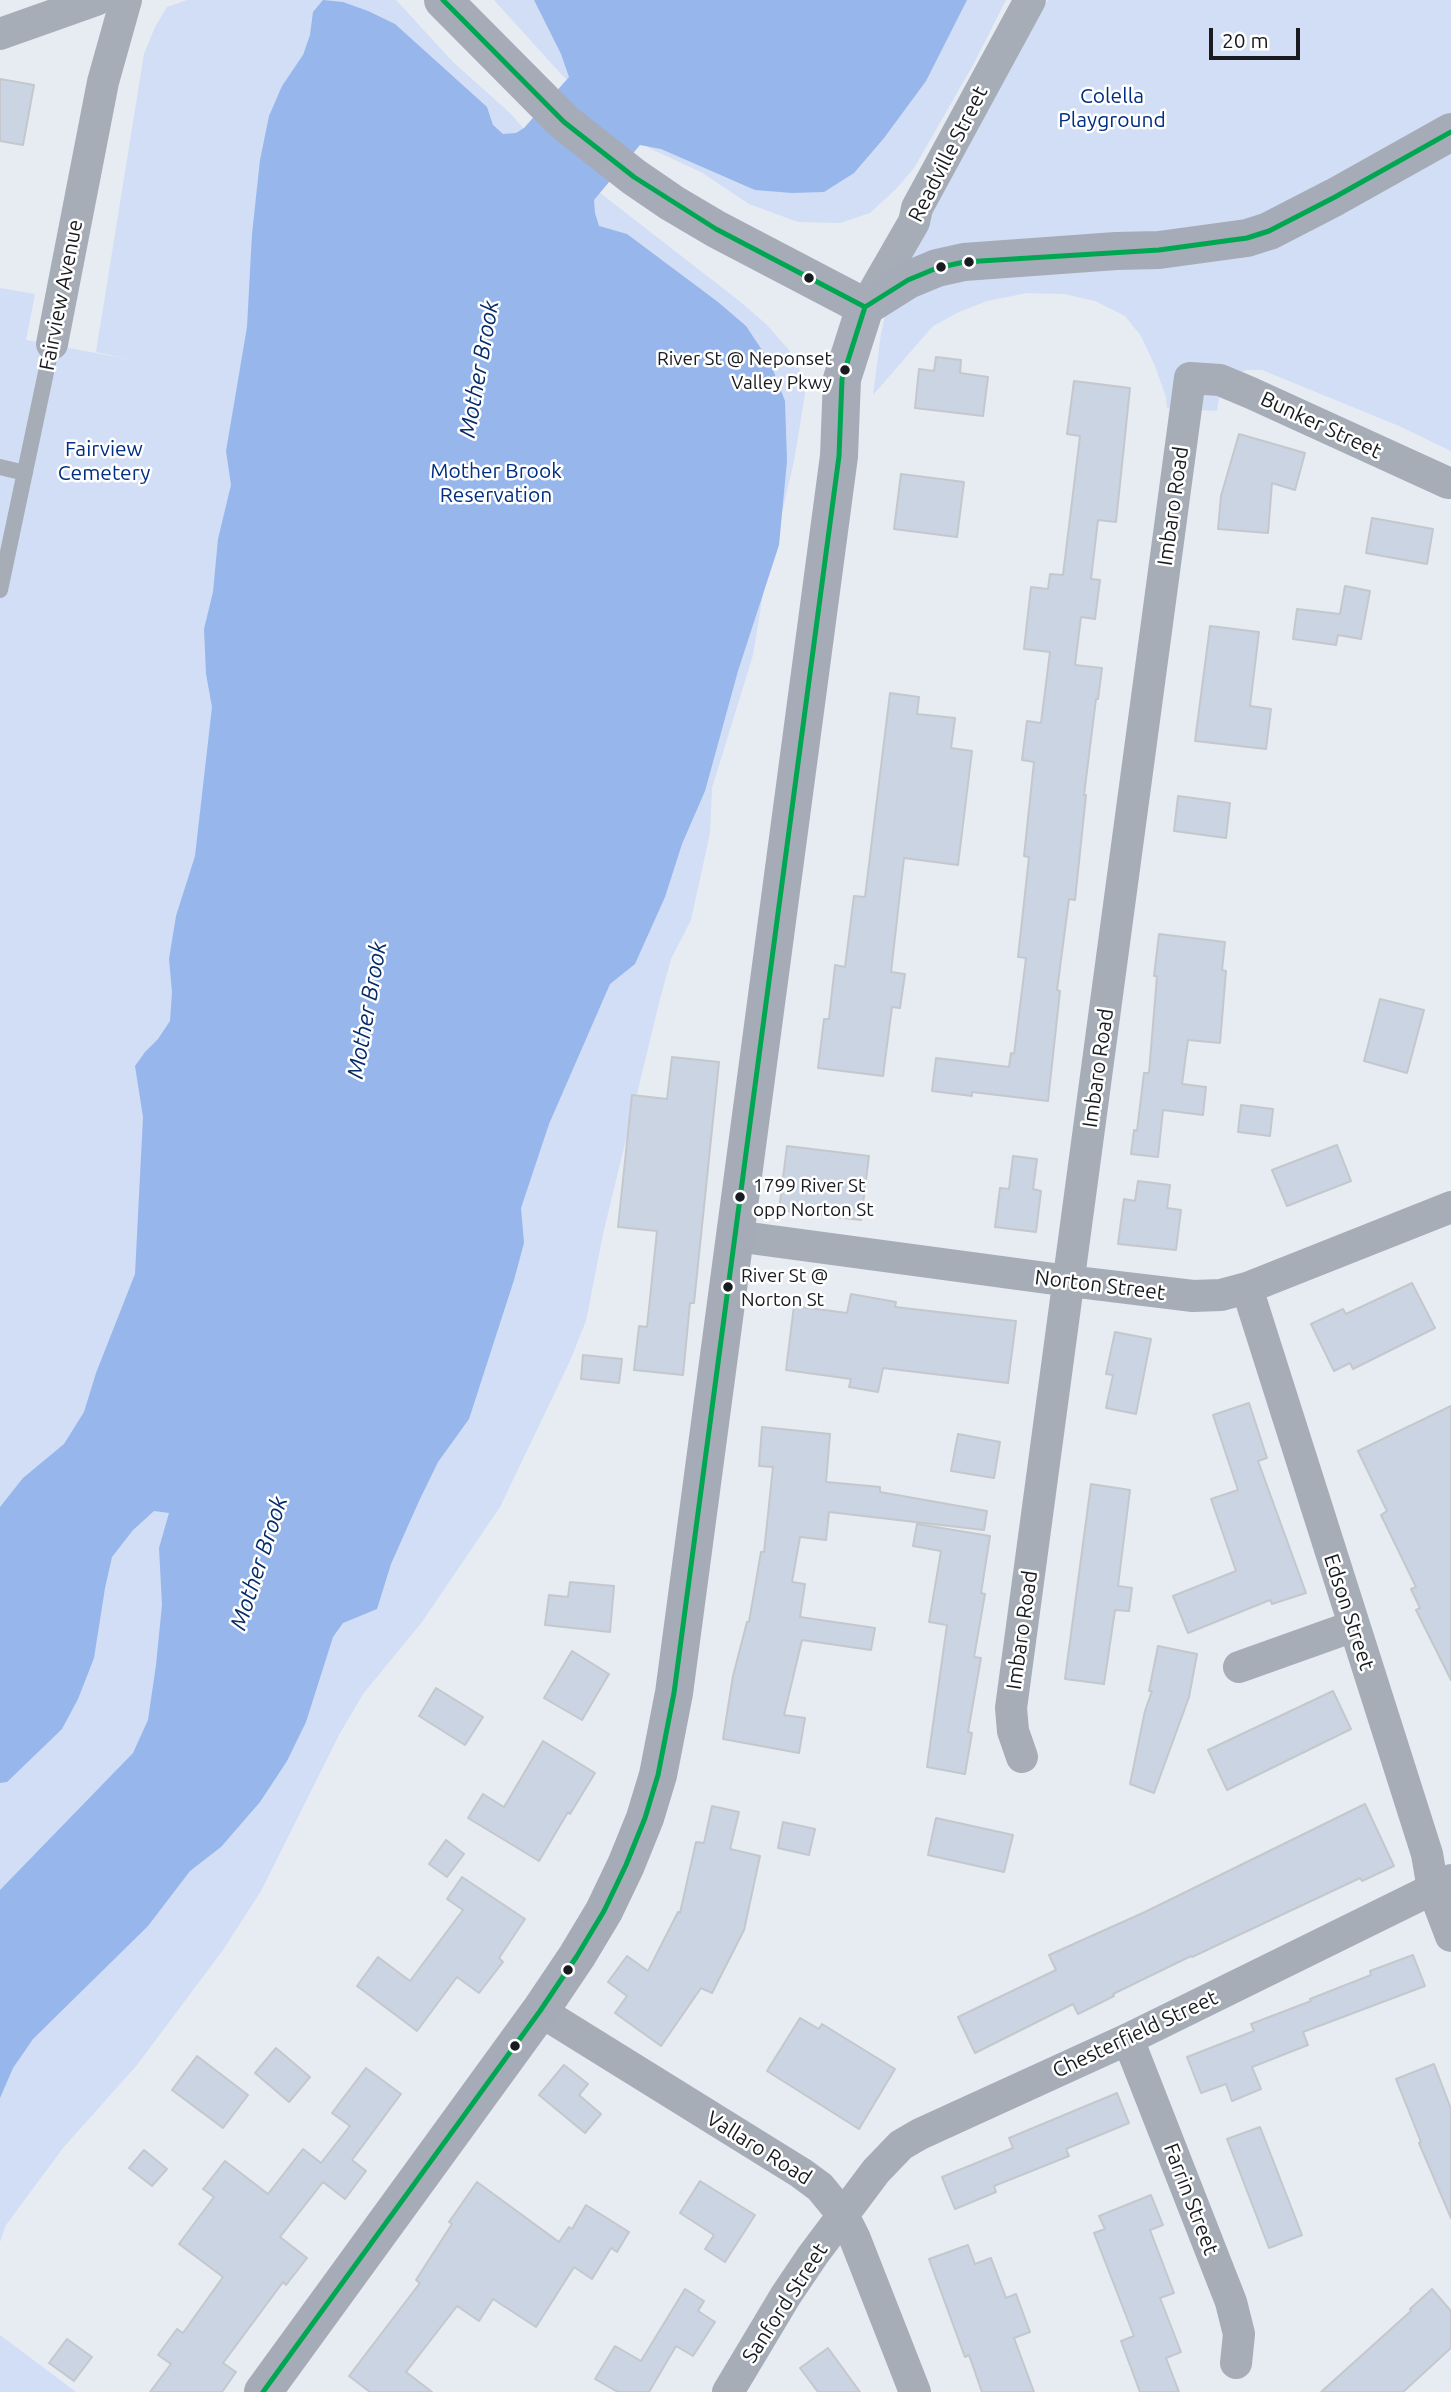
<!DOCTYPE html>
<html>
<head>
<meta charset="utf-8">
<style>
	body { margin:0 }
	#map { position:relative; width:1451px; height:2392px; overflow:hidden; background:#e7ebf2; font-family:Ubuntu,sans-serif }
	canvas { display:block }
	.scale { position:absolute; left:1209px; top:28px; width:91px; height:32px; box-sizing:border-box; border:4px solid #191b20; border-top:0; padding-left:9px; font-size:21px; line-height:24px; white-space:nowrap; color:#191b20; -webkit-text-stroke:5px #fff; paint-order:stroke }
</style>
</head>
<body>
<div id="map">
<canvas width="1451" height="2392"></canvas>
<div class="scale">20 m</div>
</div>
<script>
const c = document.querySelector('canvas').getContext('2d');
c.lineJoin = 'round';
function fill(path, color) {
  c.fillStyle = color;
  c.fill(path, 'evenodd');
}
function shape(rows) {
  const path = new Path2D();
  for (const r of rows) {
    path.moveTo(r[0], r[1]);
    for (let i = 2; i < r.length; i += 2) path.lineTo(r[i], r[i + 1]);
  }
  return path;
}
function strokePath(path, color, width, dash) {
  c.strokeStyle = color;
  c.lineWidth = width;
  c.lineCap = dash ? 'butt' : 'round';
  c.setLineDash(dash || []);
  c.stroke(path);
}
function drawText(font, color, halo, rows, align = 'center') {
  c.font = font + ' Ubuntu,sans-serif';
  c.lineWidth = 5;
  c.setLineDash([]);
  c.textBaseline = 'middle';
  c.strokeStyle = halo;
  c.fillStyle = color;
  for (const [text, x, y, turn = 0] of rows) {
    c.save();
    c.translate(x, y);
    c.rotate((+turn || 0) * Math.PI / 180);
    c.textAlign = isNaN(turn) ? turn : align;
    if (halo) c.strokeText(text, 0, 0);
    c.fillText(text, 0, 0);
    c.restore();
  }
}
fill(shape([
	[187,0,396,0,453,62,510,113,537,144,738,300,766,324,789,350,800,370,805,394,794,461,763,595,753,655,712,788,710,833,691,920,671,959,660,999,603,1234,586,1321,569,1363,500,1507,422,1622,363,1694,339,1735,261,1891,223,1950,137,2065,63,2148,6,2225,0,2242,0,288,35,294,26,340,133,360,96,352,144,54,155,27,167,7],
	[494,0,1006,0,973,65,914,168,896,189,870,213,840,223,798,222,749,204,701,172,649,148,605,117,560,73],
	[1048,0,1451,0,1451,451,1399,426,1262,370,1246,370,1232,377,1220,391,1217,411,1167,408,1166,397,1155,366,1141,336,1125,316,1095,301,1064,294,1027,293,987,301,959,312,933,326,873,395,881,334,891,289],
	[0,2335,76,2392,0,2392]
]), '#d1def5');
fill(shape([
	[323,0,343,2,368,11,395,24,487,107,493,125,503,134,516,133,524,128,569,77,561,54,534,0,967,0,926,81,884,138,854,173,824,192,792,193,755,190,661,149,640,145,594,200,595,213,599,226,627,234,718,302,746,326,770,362,785,401,787,461,779,545,738,671,705,791,682,844,665,897,635,964,610,984,549,1124,521,1208,524,1243,514,1280,469,1419,438,1462,419,1501,391,1564,377,1609,343,1623,333,1637,306,1722,287,1761,260,1802,221,1847,190,1871,148,1926,33,2039,13,2068,0,2098,0,1890,133,1753,148,1720,156,1665,162,1605,159,1548,169,1513,154,1511,133,1530,112,1557,105,1588,94,1658,78,1699,62,1729,7,1782,0,1783,0,1507,23,1478,64,1444,84,1412,96,1373,135,1274,143,1117,135,1066,145,1052,158,1039,170,1021,172,992,169,959,176,916,195,856,212,707,206,674,204,629,213,592,218,539,231,485,226,451,247,327,252,234,260,160,269,116,282,86,303,55,310,35,313,12]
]), '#97b6eb');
const building = shape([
	[0,79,34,85,23,145,0,141,0,79],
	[936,357,961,360,960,373,988,377,983,416,915,408,919,369,934,371,936,357],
	[1074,381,1130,388,1116,522,1098,520,1091,579,1100,580,1095,619,1081,617,1075,665,1102,668,1098,699,1096,699,1084,795,1086,795,1075,900,1069,899,1057,990,1060,991,1048,1101,972,1092,972,1096,932,1091,936,1058,1009,1067,1011,1053,1014,1054,1026,958,1018,957,1029,857,1024,856,1034,762,1022,760,1027,721,1041,723,1050,652,1024,649,1031,587,1048,589,1050,574,1063,575,1080,436,1067,434,1074,381],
	[1239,434,1305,453,1295,490,1272,483,1268,533,1218,529,1221,496,1239,434],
	[901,474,964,482,957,537,894,529,901,474],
	[1372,518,1433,529,1427,564,1366,553,1372,518],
	[1345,586,1370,591,1361,639,1338,635,1336,645,1293,639,1297,609,1340,614,1345,586],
	[1210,626,1259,632,1250,706,1271,709,1266,749,1195,741,1210,626],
	[890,693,919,697,917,714,955,718,951,748,972,751,958,865,904,858,891,972,905,974,900,1008,892,1007,883,1076,818,1068,824,1019,829,1019,835,965,845,967,854,896,865,897,890,693],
	[1178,796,1230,803,1226,838,1174,831,1178,796],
	[1159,934,1225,942,1222,970,1226,971,1220,1043,1188,1040,1182,1084,1206,1087,1203,1115,1163,1110,1158,1157,1131,1154,1134,1130,1137,1131,1144,1073,1149,1073,1157,976,1154,976,1159,934],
	[1380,999,1424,1010,1407,1073,1364,1061,1380,999],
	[672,1057,719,1062,694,1303,690,1303,683,1375,634,1370,639,1326,647,1327,657,1231,618,1227,632,1095,667,1099,672,1057],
	[1241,1105,1273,1109,1270,1136,1238,1132,1241,1105],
	[1337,1145,1351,1181,1287,1206,1272,1170,1337,1145],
	[787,1146,869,1156,861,1220,779,1210,787,1146],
	[1013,1156,1037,1159,1033,1189,1041,1191,1036,1232,995,1227,1000,1188,1009,1189,1013,1156],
	[1138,1181,1170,1185,1167,1208,1181,1210,1176,1250,1118,1244,1124,1199,1135,1201,1138,1181],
	[1412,1283,1435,1328,1353,1369,1350,1363,1334,1371,1311,1324,1343,1309,1346,1314,1412,1283],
	[851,1294,896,1302,895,1307,1016,1321,1008,1383,883,1368,878,1392,849,1387,851,1379,786,1370,794,1306,847,1313,851,1294],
	[1115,1332,1151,1339,1136,1414,1106,1408,1113,1375,1106,1374,1115,1332],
	[583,1355,622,1359,619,1383,581,1379,583,1355],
	[1249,1403,1267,1458,1258,1461,1306,1593,1272,1604,1270,1600,1188,1633,1173,1596,1236,1571,1211,1499,1238,1490,1213,1415,1249,1403],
	[1451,1406,1451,1680,1416,1610,1420,1608,1411,1589,1416,1587,1381,1515,1387,1511,1358,1451,1451,1406],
	[762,1427,830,1434,826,1482,880,1487,880,1492,987,1511,984,1530,829,1512,826,1540,800,1537,792,1582,805,1584,800,1617,875,1628,871,1650,802,1640,784,1715,805,1718,799,1753,723,1739,733,1676,747,1622,749,1622,761,1552,764,1552,773,1467,759,1466,762,1427],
	[958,1434,1000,1442,994,1478,951,1471,958,1434],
	[1091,1484,1130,1490,1118,1586,1132,1588,1129,1611,1115,1610,1104,1684,1065,1679,1091,1484],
	[917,1524,990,1536,981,1593,985,1594,974,1657,981,1658,968,1732,972,1733,965,1774,927,1767,947,1625,929,1622,941,1551,913,1546,917,1524],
	[570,1582,614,1586,610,1632,545,1625,549,1595,568,1597,570,1582],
	[1158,1646,1197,1654,1189,1697,1154,1793,1130,1784,1145,1711,1152,1691,1149,1691,1158,1646],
	[572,1651,609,1674,582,1720,544,1698,572,1651],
	[436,1688,483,1717,465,1745,419,1716,436,1688],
	[1333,1691,1351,1729,1227,1790,1208,1750,1333,1691],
	[543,1741,595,1773,570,1814,568,1812,539,1861,468,1818,483,1794,504,1807,543,1741],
	[1365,1804,1394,1866,1362,1881,1360,1878,1192,1957,1191,1956,1113,1994,1114,1996,1078,2014,1073,2004,975,2053,958,2017,1056,1970,1049,1955,1145,1912,1365,1804],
	[712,1806,739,1812,730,1849,760,1856,744,1930,712,1993,701,1988,661,2046,615,2013,627,1996,608,1982,627,1956,648,1971,678,1912,680,1913,696,1842,704,1843,712,1806],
	[936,1818,1013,1835,1004,1872,928,1855,936,1818],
	[783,1822,815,1829,809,1855,778,1848,783,1822],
	[446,1840,464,1854,447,1877,429,1864,446,1840],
	[462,1877,525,1919,499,1958,503,1962,479,1993,457,1977,417,2031,357,1986,378,1957,410,1981,463,1910,447,1899,462,1877],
	[1413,1955,1425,1986,1303,2032,1308,2045,1252,2067,1261,2089,1232,2101,1226,2084,1201,2093,1187,2057,1254,2031,1251,2024,1311,2001,1310,1999,1371,1975,1370,1971,1413,1955],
	[800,2018,819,2029,822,2024,895,2069,859,2129,767,2071,800,2018],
	[276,2048,310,2077,289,2102,255,2073,276,2048],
	[197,2056,248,2095,223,2128,172,2090,197,2056],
	[1434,2064,1451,2109,1451,2218,1419,2143,1421,2142,1396,2079,1434,2064],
	[564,2065,588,2084,579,2095,601,2114,585,2133,539,2095,564,2065],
	[366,2068,401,2094,352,2160,366,2171,345,2199,323,2182,280,2237,307,2258,286,2285,283,2282,223,2363,236,2372,222,2392,150,2392,171,2364,158,2355,177,2329,183,2333,223,2277,179,2244,214,2197,203,2189,225,2161,268,2194,303,2149,321,2163,350,2126,332,2113,366,2068],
	[1117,2093,1129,2123,1066,2149,1069,2156,994,2186,996,2192,955,2209,942,2177,1013,2148,1009,2138,1117,2093],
	[1260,2127,1302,2235,1269,2248,1227,2139,1260,2127],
	[144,2150,167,2169,152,2186,129,2168,144,2150],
	[700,2181,755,2215,725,2262,705,2249,714,2235,680,2213,700,2181],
	[477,2182,559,2242,569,2227,572,2229,586,2205,629,2232,617,2252,611,2248,592,2279,574,2267,536,2327,493,2299,479,2321,457,2306,406,2372,432,2392,370,2392,349,2376,420,2283,416,2280,452,2224,449,2222,477,2182],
	[1151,2195,1163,2225,1150,2230,1174,2293,1160,2298,1181,2352,1166,2358,1179,2392,1140,2392,1121,2341,1134,2336,1094,2233,1105,2229,1099,2216,1151,2195],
	[968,2245,975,2264,991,2258,1006,2298,1016,2294,1030,2332,1014,2338,1034,2392,982,2392,969,2355,965,2357,929,2259,968,2245],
	[685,2289,704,2301,698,2311,715,2322,693,2356,676,2346,649,2392,618,2392,595,2379,615,2346,641,2361,685,2289],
	[1432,2289,1451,2311,1451,2348,1403,2392,1321,2392,1411,2311,1410,2309,1432,2289],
	[67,2339,92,2357,74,2381,49,2363,67,2339],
	[828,2348,860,2392,818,2392,800,2368,828,2348]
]);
fill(building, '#cbd4e2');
strokePath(building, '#c4c8cd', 2);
strokePath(shape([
	[0,467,25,473],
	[0,590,52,344]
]), '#a6adb7', 16);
strokePath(shape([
	[0,34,96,0],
	[865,307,914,222,917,208,1030,0],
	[52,344,103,82,126,0],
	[735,1236,1069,1281,1193,1296,1221,1295,1247,1288,1451,1207],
	[1247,1288,1427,1854,1433,1889,1451,1936],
	[1239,1667,1354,1626],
	[1022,1757,1013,1731,1011,1708,1190,378,1220,380,1251,393,1448,483],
	[540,2011,801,2173,820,2187,843,2215,855,2239,915,2392],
	[1128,2039,1231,2302,1239,2334,1236,2363],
	[728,2392,786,2295,813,2255,876,2171,901,2145,920,2134,1128,2039,1451,1880]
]), '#a6adb7', 32);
strokePath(shape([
	[443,0,564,122,634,177,672,203,716,229,865,307],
	[865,307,908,280,937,268,964,262,1116,251,1159,250,1247,238,1269,231,1335,197,1451,132],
	[263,2392,540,2011,577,1956,604,1911,626,1865,645,1818,658,1775,674,1693,839,456,842,379,865,307]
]), '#a6acb7', 38);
strokePath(shape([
	[443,0,564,122,634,177,716,229,865,307],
	[865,307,908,280,937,268,964,262,1159,250,1247,238,1269,231,1335,197,1451,132],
	[263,2392,540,2011,577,1956,604,1911,626,1865,645,1818,658,1775,674,1693,839,456,842,379,865,307]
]), '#00a651', 5);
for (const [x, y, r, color] of [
	[969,262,6,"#191b20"],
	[941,267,6,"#191b20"],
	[809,278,6,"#191b20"],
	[845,370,6,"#191b20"],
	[740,1197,6,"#191b20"],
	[728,1287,6,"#191b20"],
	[568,1970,6,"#191b20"],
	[515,2046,6,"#191b20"]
]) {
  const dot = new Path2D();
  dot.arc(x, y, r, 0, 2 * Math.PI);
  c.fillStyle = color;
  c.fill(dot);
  strokePath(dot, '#fff', 2.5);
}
drawText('19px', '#191b20', '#fff', [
	["River St @ Neponset",832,359,"right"],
	["Valley Pkwy",832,383,"right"],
	["1799 River St",753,1186],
	["opp Norton St",753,1210],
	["River St @",741,1276],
	["Norton St",741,1300]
], 'left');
drawText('21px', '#002f81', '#fff', [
	["Colella",1112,96],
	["Playground",1112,120],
	["Fairview",104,449],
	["Cemetery",104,473],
	["Mother Brook",496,471],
	["Reservation",496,495]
]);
drawText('21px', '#191b20', '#fff', [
	["Readville Street",948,154,-63],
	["Fairview Avenue",61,295,-79],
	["Bunker Street",1321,425,25],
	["Imbaro Road",1173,506,-82],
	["Imbaro Road",1098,1068,-82],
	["Norton Street",1100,1285,7],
	["Edson Street",1349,1612,72],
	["Imbaro Road",1022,1630,-82],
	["Chesterfield Street",1135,2034,-25],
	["Vallaro Road",759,2148,32],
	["Farrin Street",1191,2199,69],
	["Sanford Street",785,2303,-57]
]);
drawText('italic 23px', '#062c6b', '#fff', [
	["Mother Brook",479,369,-80],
	["Mother Brook",367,1010,-80],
	["Mother Brook",259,1563,-72]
]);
</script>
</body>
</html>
